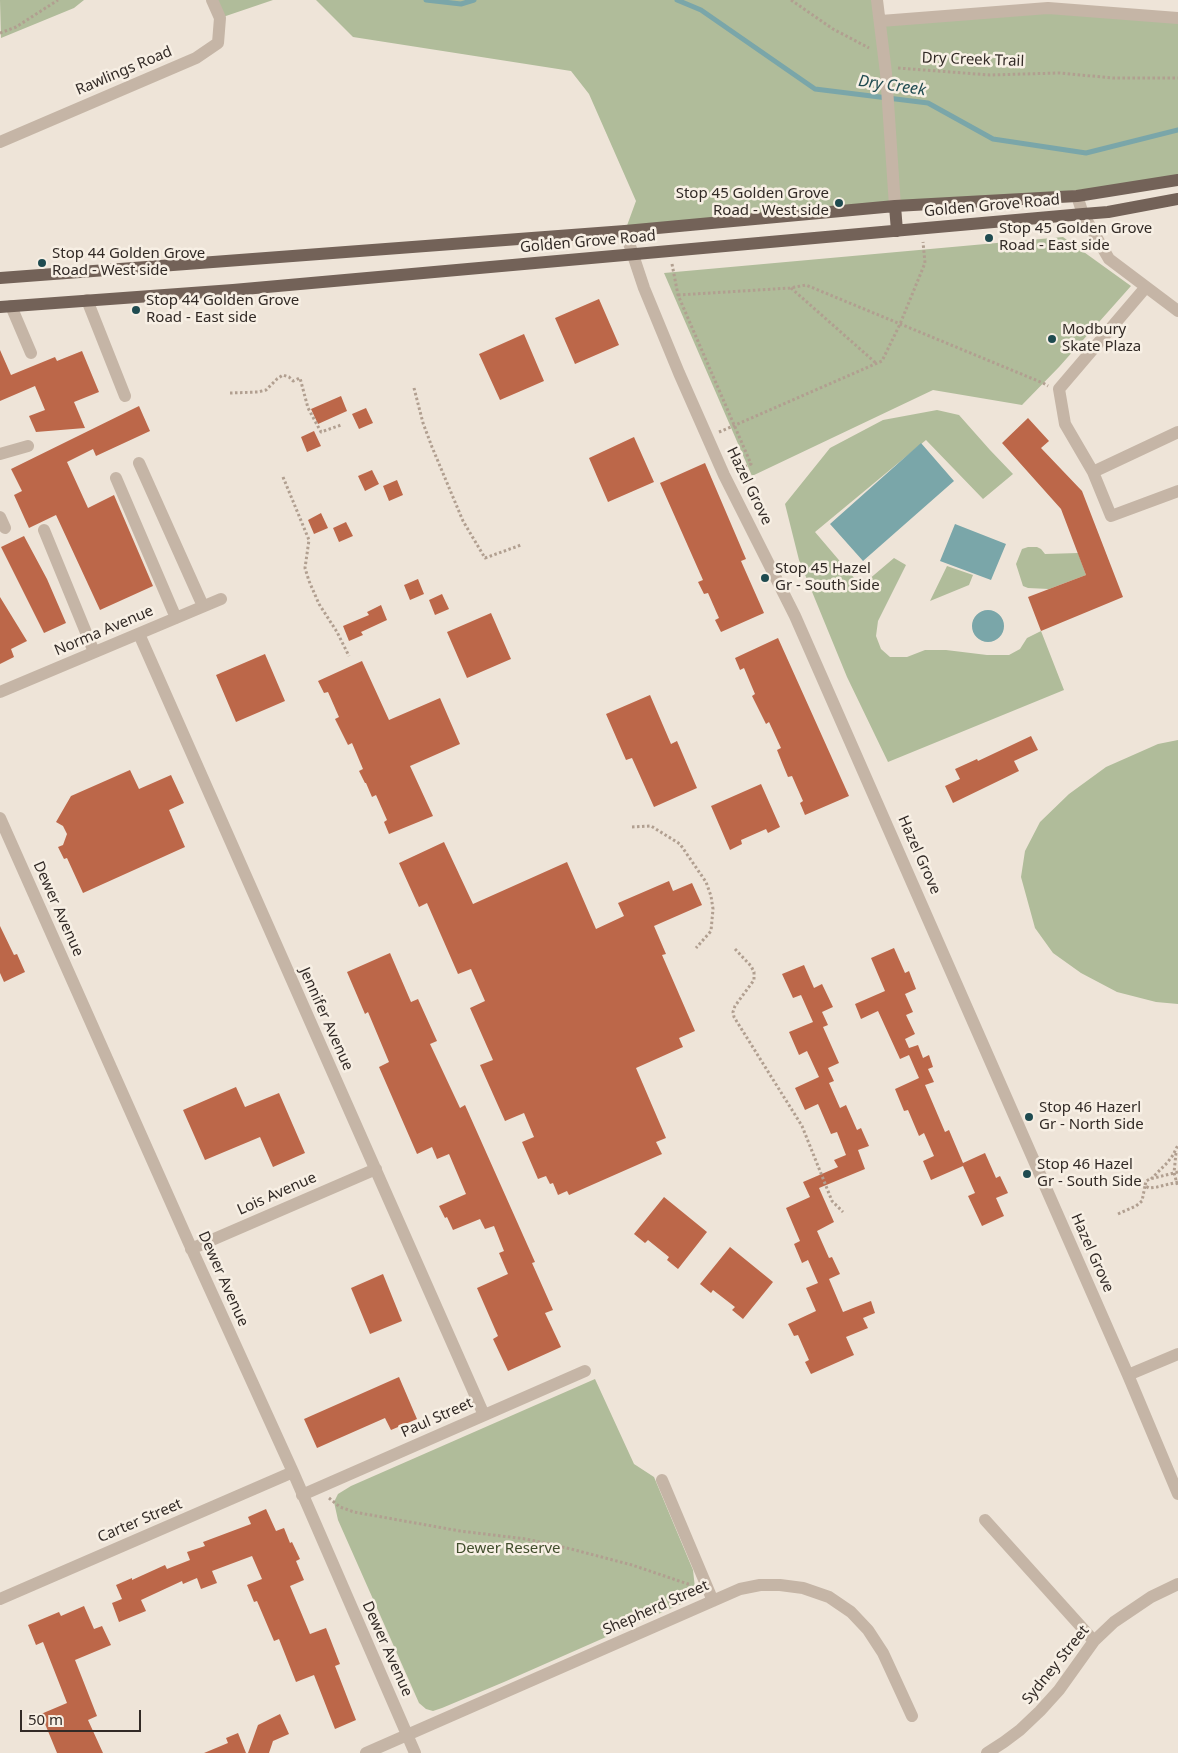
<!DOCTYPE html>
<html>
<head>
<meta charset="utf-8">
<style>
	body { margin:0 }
	#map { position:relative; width:1178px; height:1753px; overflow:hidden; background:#eee4d8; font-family:"Noto Sans",sans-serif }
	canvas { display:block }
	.scale { position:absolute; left:20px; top:1710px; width:121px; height:22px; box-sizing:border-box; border:2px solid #322a26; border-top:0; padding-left:6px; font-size:15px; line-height:18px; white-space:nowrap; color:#322a26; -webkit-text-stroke:4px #f7efe4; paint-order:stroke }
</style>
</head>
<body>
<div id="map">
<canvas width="1178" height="1753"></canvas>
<div class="scale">50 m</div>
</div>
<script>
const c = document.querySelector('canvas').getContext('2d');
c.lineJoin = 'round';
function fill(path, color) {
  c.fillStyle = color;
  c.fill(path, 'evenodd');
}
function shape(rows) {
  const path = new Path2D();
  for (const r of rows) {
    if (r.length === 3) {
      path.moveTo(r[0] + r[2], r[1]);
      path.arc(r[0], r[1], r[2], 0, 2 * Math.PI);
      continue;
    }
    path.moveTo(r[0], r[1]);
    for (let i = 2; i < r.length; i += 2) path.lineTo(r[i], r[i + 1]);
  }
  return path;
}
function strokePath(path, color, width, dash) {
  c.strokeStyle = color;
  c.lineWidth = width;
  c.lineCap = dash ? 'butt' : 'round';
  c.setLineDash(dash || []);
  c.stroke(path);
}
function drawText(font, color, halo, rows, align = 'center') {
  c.font = font + ' "Noto Sans",sans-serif';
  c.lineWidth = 5;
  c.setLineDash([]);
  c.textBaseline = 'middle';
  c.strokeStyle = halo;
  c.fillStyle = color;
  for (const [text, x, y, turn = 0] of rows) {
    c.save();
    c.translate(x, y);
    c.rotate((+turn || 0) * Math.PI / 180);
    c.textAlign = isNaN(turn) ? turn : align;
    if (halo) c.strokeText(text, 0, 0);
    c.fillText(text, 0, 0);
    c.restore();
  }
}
fill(shape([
	[0,0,84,0,74,8,1,38],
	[212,0,273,0,220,18],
	[316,0,877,0,881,21,1048,8,1178,18,1178,180,1168,182,625,231,636,201,589,94,571,71,353,37],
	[1063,237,1131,286,1059,367,1022,405,933,390,752,476,664,273],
	[937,410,959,415,990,450,1013,474,983,499,926,440,815,532,861,586,894,558,906,565,878,621,876,636,881,649,890,657,907,657,925,650,946,650,987,655,1009,655,1020,649,1027,638,1041,631,1064,690,888,762,847,677,799,560,785,504,830,448,883,420],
	[1028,547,1037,547,1041,549,1045,554,1078,553,1086,575,1049,589,1028,588,1023,586,1016,564,1022,549],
	[947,566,973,575,969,585,930,601],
	[1178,740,1178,1004,1156,1002,1117,992,1081,973,1053,953,1035,928,1021,877,1025,851,1040,822,1069,794,1106,767,1158,744],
	[595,1379,634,1464,654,1477,693,1570,695,1588,692,1595,681,1604,504,1682,442,1708,433,1711,426,1709,419,1703,338,1520,334,1502,338,1494,351,1486]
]), '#b0bc9a');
fill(shape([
	[921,443,954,481,863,561,830,524],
	[955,524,1006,544,991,580,940,561],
	[988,626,16]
]), '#7aa6a9');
strokePath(shape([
	[426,0,461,4,474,0],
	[677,0,701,10,815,89,928,103,993,139,1086,153,1178,130]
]), '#7aa6a9', 5);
fill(shape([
	[599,299,619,345,575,364,555,318],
	[524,334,544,381,500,400,479,354],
	[0,350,11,375,55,357,57,361,82,351,99,392,74,402,85,428,36,432,29,416,45,410,35,386,0,401],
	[341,396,347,411,318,424,311,409],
	[139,406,150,431,96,456,93,449,67,462,88,508,114,495,153,586,100,610,56,515,29,528,14,495,22,491,11,469],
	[366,408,373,423,359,429,352,414],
	[1028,418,1049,441,1041,448,1082,491,1123,597,1041,631,1028,597,1086,575,1061,509,1002,443],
	[314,431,321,446,307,452,301,437],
	[634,437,654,482,608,502,589,458],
	[705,463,746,559,741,561,764,613,721,632,715,620,719,618,708,593,704,594,698,582,703,580,660,483],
	[372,470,379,484,365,491,358,476],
	[397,480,403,495,389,501,383,486],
	[321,513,328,528,314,534,308,520],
	[346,522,353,536,339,542,333,528],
	[24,536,47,579,66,623,44,633,1,547],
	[418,579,424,594,410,600,404,585],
	[442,594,449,609,435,615,429,600],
	[0,597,27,641,11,649,14,657,0,664],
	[381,605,387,620,361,632,363,635,349,641,343,626,369,615,367,612],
	[491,613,511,659,467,678,447,632],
	[778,638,849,796,805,815,800,803,803,801,792,776,788,777,783,765,777,750,781,748,769,722,766,724,752,696,755,694,744,668,740,670,735,658],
	[265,654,285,701,236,722,216,675],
	[362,661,389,720,440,698,460,744,410,766,433,816,389,834,384,822,387,820,376,795,372,797,366,783,365,783,359,771,363,769,352,743,348,745,335,719,339,717,328,692,324,693,318,681],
	[650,695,671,744,677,741,697,788,654,807,632,758,626,760,606,714],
	[1031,736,1038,750,1014,761,1019,771,953,803,945,786,960,779,955,769,977,759,978,761],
	[130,770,139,789,171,775,184,803,169,810,185,847,83,893,67,858,64,859,58,847,63,845,67,834,63,826,56,822,71,796],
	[761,784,780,827,768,833,766,829,741,840,742,844,730,850,711,806],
	[444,842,473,904,567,862,596,929,624,916,618,903,669,881,673,891,692,883,702,905,654,926,666,954,662,955,695,1031,679,1038,683,1047,636,1068,666,1138,656,1142,662,1154,569,1195,567,1191,558,1195,553,1183,550,1184,546,1176,538,1179,522,1142,534,1137,524,1113,505,1121,480,1065,493,1060,470,1008,485,1001,471,969,458,974,427,903,419,907,399,863],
	[0,926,14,955,17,954,25,972,4,982,0,973],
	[894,948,905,973,909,971,916,989,905,994,913,1012,906,1015,915,1034,905,1039,909,1048,918,1045,923,1058,929,1055,933,1067,928,1069,934,1082,925,1085,945,1132,949,1130,963,1163,985,1153,996,1178,1000,1176,1008,1193,996,1198,1004,1216,982,1226,968,1196,975,1193,963,1166,931,1180,923,1161,934,1156,924,1133,919,1136,908,1110,904,1111,895,1089,919,1078,909,1055,900,1059,878,1011,861,1019,855,1004,885,991,871,958],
	[390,953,411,1002,418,999,437,1041,430,1044,460,1108,465,1105,535,1262,532,1263,553,1310,545,1313,561,1347,508,1371,493,1339,498,1336,477,1288,508,1274,499,1253,504,1251,494,1226,485,1229,480,1219,453,1230,447,1217,445,1218,439,1206,466,1194,449,1154,437,1159,432,1147,417,1154,379,1067,389,1062,368,1012,365,1014,347,972],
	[804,965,814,988,822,984,833,1007,822,1012,828,1025,823,1027,839,1063,828,1068,834,1081,829,1083,840,1108,846,1105,857,1130,861,1128,869,1146,858,1150,865,1169,819,1188,834,1222,817,1231,829,1258,832,1257,840,1274,829,1279,843,1312,871,1301,875,1313,863,1318,868,1328,846,1337,854,1355,811,1374,805,1362,809,1360,798,1335,794,1336,788,1324,816,1311,806,1288,818,1283,808,1260,802,1263,794,1244,800,1241,786,1208,810,1197,803,1182,838,1167,834,1160,846,1155,837,1132,831,1134,818,1104,805,1110,795,1088,819,1077,807,1051,799,1055,789,1032,813,1022,801,995,793,998,782,974],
	[236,1087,245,1107,279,1093,305,1153,273,1167,260,1137,205,1160,183,1110],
	[664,1197,707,1232,678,1269,667,1260,669,1257,648,1240,645,1243,634,1234],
	[730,1247,773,1282,743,1319,732,1310,735,1307,713,1290,711,1293,700,1284],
	[383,1274,402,1321,370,1334,351,1288],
	[399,1377,417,1419,391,1430,385,1418,317,1448,304,1419],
	[266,1509,276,1531,284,1528,290,1543,292,1542,300,1559,296,1561,304,1580,290,1586,310,1634,326,1628,340,1664,335,1666,356,1720,335,1729,314,1675,296,1682,279,1639,274,1641,257,1601,254,1602,247,1585,262,1579,252,1556,212,1571,217,1583,201,1589,197,1578,183,1584,182,1581,141,1600,146,1611,119,1622,112,1603,122,1599,116,1585,132,1578,132,1580,165,1565,167,1569,190,1560,187,1552,205,1546,203,1542,251,1524,248,1517],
	[84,1606,94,1629,102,1626,111,1645,75,1660,97,1716,88,1720,103,1753,57,1753,41,1714,67,1703,43,1642,36,1645,28,1625,59,1612,61,1616],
	[280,1714,289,1734,273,1741,269,1753,248,1753,258,1725],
	[238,1733,246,1753,204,1753,228,1743,226,1738]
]), '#bc6749');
strokePath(shape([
	[791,0,833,29,869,48],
	[0,33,16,27,58,0],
	[898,68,990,75,1059,73,1113,78,1178,78],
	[672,264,678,295,751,464,736,470],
	[791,288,877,364],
	[678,295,790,288,806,285,1043,383,1048,386],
	[414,388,423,423,432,447,463,521,485,558,521,545],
	[230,393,258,392,266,390,277,379,283,375,289,377,293,381,300,378,308,408,321,432,341,425],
	[719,432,882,361,900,324,925,263,923,242],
	[283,477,309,540,305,568,309,581,319,604,337,632,349,656],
	[632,827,651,826,680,844,706,882,711,896,713,909,711,931,696,948],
	[735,949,751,966,754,972,754,980,735,1006,733,1012,734,1017,802,1126,832,1201,843,1212],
	[1176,1153,1174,1173,1178,1187],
	[1178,1172,1150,1179,1146,1181,1145,1186,1149,1188,1157,1187,1178,1182],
	[1151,1179,1167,1163,1173,1155,1178,1145],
	[1118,1214,1136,1206,1142,1201,1145,1186],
	[329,1498,340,1507,354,1512,460,1531,526,1539,571,1549,632,1565,691,1585]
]), '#b19f90', 3, [2.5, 2.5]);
strokePath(shape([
	[877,0,886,73,895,206],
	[881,21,1048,8,1178,18],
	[0,142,196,58,218,43,220,18,212,0],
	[1077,196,1083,214,1109,259,1178,311],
	[625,231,644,288,679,373,724,475,795,616,1128,1375,1178,1494],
	[1146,287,1059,389,1065,424,1093,472,1111,516,1178,491],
	[87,300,125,396],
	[11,306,31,353],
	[0,454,28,446],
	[139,463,203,606],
	[1093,472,1178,432],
	[116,478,176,618],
	[0,517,5,528],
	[44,530,94,652],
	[139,634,484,1415],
	[0,692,221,599],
	[0,818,189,1243,293,1472,415,1753],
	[191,1249,376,1169],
	[1128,1375,1178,1354],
	[662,1480,713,1601],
	[302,1495,585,1371],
	[985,1520,1094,1641],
	[0,1599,293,1472],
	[366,1753,740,1589,760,1585,780,1585,803,1588,829,1597,851,1612,868,1630,883,1653,912,1716],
	[987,1753,1004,1742,1020,1730,1040,1711,1059,1690,1094,1641,1114,1622,1151,1597,1178,1584]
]), '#c5b5a6', 12);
strokePath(shape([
	[895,206,897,231],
	[0,278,625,231,895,206,1077,196,1178,180],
	[0,307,233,290,1083,214,1108,212,1178,199]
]), '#736258', 12);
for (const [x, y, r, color] of [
	[839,203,5,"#1f4b50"],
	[989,238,5,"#1f4b50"],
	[42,263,5,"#1f4b50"],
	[136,310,5,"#1f4b50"],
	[1052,339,5,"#1f4b50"],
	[765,578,5,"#1f4b50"],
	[1029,1117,5,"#1f4b50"],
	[1027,1174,5,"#1f4b50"]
]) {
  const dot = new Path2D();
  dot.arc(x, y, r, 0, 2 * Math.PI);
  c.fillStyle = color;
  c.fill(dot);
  strokePath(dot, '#f7efe4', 2);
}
drawText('15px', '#322a26', '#f7efe4', [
	["Dry Creek Trail",973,60,2],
	["Rawlings Road",124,71,-23],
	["Golden Grove Road",992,206,-5],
	["Golden Grove Road",588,242,-5],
	["Hazel Grove",749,486,64],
	["Norma Avenue",104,631,-23],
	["Hazel Grove",919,855,66],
	["Dewer Avenue",58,909,66],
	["Jennifer Avenue",326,1019,66],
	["Lois Avenue",277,1194,-24],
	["Hazel Grove",1092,1253,66],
	["Dewer Avenue",223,1279,66],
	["Paul Street",437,1418,-24],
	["Carter Street",140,1521,-23],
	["Shepherd Street",656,1608,-24],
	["Dewer Avenue",387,1649,66],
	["Sydney Street",1056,1665,-51]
]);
drawText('15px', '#322a26', '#f7efe4', [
	["Stop 45 Golden Grove",829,194,"right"],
	["Road - West side",829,211,"right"],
	["Stop 45 Golden Grove",999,229],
	["Road - East side",999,246],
	["Stop 44 Golden Grove",52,254],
	["Road - West side",52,271],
	["Stop 44 Golden Grove",146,301],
	["Road - East side",146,318],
	["Modbury",1062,330],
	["Skate Plaza",1062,347],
	["Stop 45 Hazel",775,569],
	["Gr - South Side",775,586],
	["Stop 46 Hazerl",1039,1108],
	["Gr - North Side",1039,1125],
	["Stop 46 Hazel",1037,1165],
	["Gr - South Side",1037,1182]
], 'left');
drawText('15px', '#414e2c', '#f7efe4', [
	["Dewer Reserve",508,1549]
]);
drawText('italic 16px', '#1f4b50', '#f7efe4', [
	["Dry Creek",892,86,8]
]);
</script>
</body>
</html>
